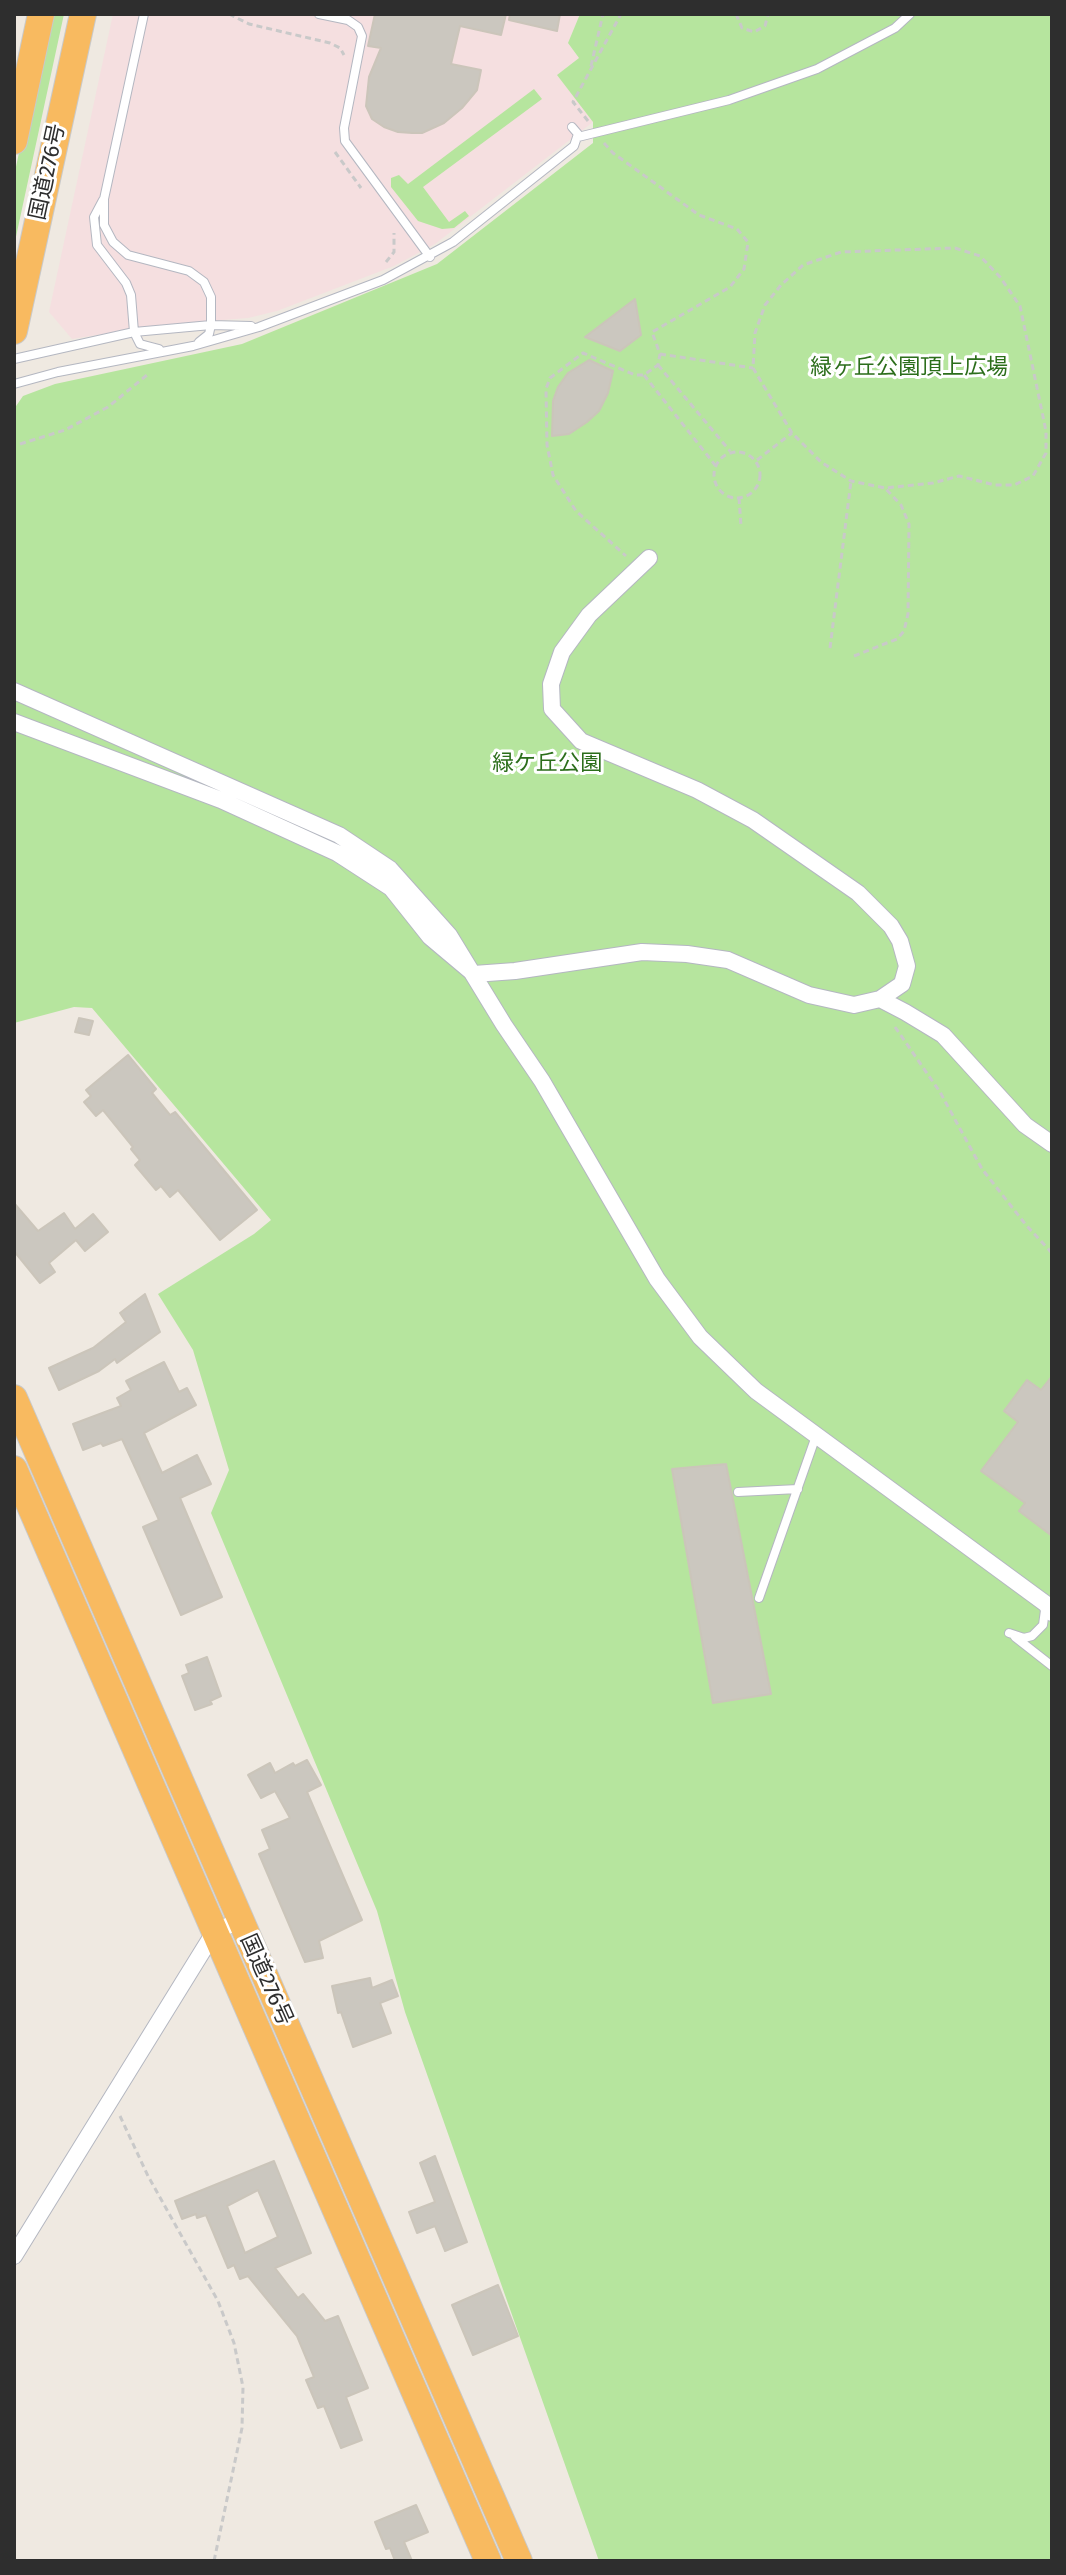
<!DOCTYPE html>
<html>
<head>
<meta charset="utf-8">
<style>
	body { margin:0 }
	#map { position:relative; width:1066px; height:2575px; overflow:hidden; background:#efe9e1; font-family:"Fira Sans",sans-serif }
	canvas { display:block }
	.frame { position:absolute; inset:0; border:16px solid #2e2e2e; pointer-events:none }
</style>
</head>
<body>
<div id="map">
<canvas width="1066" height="2575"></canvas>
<div class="frame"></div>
</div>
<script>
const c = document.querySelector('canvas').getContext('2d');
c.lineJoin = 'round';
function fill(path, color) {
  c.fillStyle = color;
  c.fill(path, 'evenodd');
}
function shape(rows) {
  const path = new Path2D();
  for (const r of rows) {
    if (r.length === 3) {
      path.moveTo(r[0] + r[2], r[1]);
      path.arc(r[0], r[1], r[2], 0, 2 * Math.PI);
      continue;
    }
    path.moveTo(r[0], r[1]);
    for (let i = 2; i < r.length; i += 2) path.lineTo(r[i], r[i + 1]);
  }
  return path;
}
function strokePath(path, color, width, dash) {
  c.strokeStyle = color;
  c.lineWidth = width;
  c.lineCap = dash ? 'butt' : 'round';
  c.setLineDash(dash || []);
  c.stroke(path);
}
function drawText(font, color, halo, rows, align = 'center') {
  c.font = font + ' "Fira Sans","Noto Sans JP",sans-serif';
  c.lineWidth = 6;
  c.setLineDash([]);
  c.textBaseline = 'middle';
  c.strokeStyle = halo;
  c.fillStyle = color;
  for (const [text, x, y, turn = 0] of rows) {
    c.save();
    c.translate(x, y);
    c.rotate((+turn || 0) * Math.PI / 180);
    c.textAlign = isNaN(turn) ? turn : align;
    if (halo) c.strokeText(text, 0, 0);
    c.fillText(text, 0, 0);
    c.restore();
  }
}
fill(shape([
	[113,14,580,14,568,43,579,58,558,75,593,122,435,244,394,266,277,311,248,318,159,325,72,339,49,312]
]), '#f5dfe0');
fill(shape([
	[49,14,64,14,14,246,14,176],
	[580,14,1052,14,1052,2561,599,2561,405,2012,377,1911,211,1513,229,1470,193,1350,158,1294,254,1234,271,1220,92,1008,74,1007,14,1023,14,409,23,396,55,384,242,344,437,264,593,143,593,122,557,75,579,58,568,43],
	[534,89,542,99,423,187,449,222,465,211,469,216,454,228,442,229,418,221,391,187,391,178,399,175,408,184]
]), '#b6e59e');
const building = shape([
	[375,14,506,14,501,35,460,26,451,64,481,70,477,90,462,108,444,123,422,133,412,133,398,132,384,127,372,119,366,106,369,77,381,48,368,46,375,14],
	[510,14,560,14,557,31,509,20,510,14],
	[635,299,641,335,620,351,585,337,635,299],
	[589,360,613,371,608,393,599,411,587,422,569,434,552,436,553,401,558,387,568,373,589,360],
	[79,1018,93,1021,89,1035,75,1032,79,1018],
	[128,1055,156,1089,152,1093,170,1115,175,1112,257,1210,220,1240,178,1190,170,1197,161,1186,156,1190,135,1165,140,1160,131,1149,133,1147,103,1110,96,1116,84,1102,91,1096,86,1090,128,1055],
	[14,1203,38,1231,64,1213,75,1229,93,1214,108,1232,85,1251,76,1240,49,1263,55,1272,40,1283,14,1251,14,1203],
	[145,1294,160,1332,117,1363,115,1359,99,1371,59,1390,49,1368,93,1348,126,1322,120,1313,145,1294],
	[164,1362,179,1392,187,1388,196,1405,144,1433,162,1473,197,1455,211,1484,180,1498,222,1597,181,1615,143,1527,159,1520,122,1439,103,1446,101,1443,83,1450,73,1424,121,1406,117,1398,131,1390,126,1381,164,1362],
	[1052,1376,1052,1536,1019,1511,1025,1503,981,1471,1018,1422,1004,1411,1027,1380,1041,1390,1052,1376],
	[726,1464,771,1694,713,1703,672,1469,726,1464],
	[207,1657,221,1696,210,1701,212,1704,195,1710,182,1676,189,1673,186,1665,207,1657],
	[307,1760,321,1785,307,1792,362,1920,319,1941,323,1958,305,1962,259,1854,270,1849,262,1830,290,1818,275,1791,261,1798,248,1775,270,1763,275,1773,293,1763,295,1766,307,1760],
	[370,1978,372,1988,392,1980,398,1996,380,2003,391,2033,353,2047,341,2012,338,2013,332,1986,370,1978],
	[435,2156,467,2242,445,2251,435,2226,417,2233,409,2212,435,2202,420,2163,435,2156],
	[274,2161,311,2253,275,2268,298,2298,303,2294,325,2321,338,2316,368,2388,346,2397,362,2440,341,2448,324,2406,318,2408,306,2380,314,2377,297,2336,248,2276,240,2279,234,2265,228,2268,206,2215,197,2218,196,2214,182,2219,175,2201,274,2161],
	[258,2190,278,2237,245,2253,227,2206,258,2190],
	[498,2285,518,2336,473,2355,452,2305,498,2285],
	[416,2505,428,2532,404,2542,412,2561,395,2561,390,2548,386,2549,375,2522,416,2505]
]);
fill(building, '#cbc7bf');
strokePath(building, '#cbc5ba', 2);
const service = shape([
	[144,14,104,199,104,225,113,242,128,255,189,271,204,282,211,297,211,325,209,334,199,342],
	[319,14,348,20,358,27,362,36,344,128,345,141,430,257],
	[578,137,729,100,817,69,895,28,910,14],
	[103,200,94,217,97,245,126,283,131,295,134,332,140,344,159,349],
	[14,359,134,332,211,325,251,326],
	[14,384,58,372,193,346,259,327,383,280,453,242,574,146,578,134,572,127],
	[738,1492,798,1489],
	[759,1598,816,1436],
	[1009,1633,1024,1638,1032,1636,1043,1625,1045,1610],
	[1015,1637,1052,1666]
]);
const minor = shape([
	[14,691,339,835,390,869,449,935,504,1025,542,1081,657,1279,700,1337,756,1391,1046,1604,1052,1613],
	[14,722,221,800,337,853,391,888,430,937,474,974,515,971,642,952,687,954,728,960,809,995,854,1005,880,999,902,984,907,966,900,941,891,926,858,893,753,820,697,790,581,741,552,709,551,684,562,652,589,615,649,558],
	[880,999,905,1012,943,1035,1025,1125,1052,1144],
	[14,2256,215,1931,240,1921]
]);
const trunk = shape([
	[14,141,41,14],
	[14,331,83,14],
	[14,1398,519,2561],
	[14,1469,488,2561]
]);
strokePath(service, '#b4b7c1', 10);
strokePath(minor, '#b4b7c1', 18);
strokePath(trunk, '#c9c9c9', 28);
strokePath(shape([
	[229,14,249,24,330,43,340,48,344,55],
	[736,14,742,28,754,32,765,26,768,14],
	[591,66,603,14],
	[588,121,573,102,621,14],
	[604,143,613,153,699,215,737,229,748,242,744,269,730,287,652,332,660,354,658,365,644,375,635,375,583,353,550,378,546,389,547,445,553,475,576,511,626,556],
	[335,152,361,188],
	[955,248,980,256,1000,277,1020,306,1046,431,1046,453,1033,476,1014,485,995,485,959,476,933,483,885,488,851,481,821,462,792,433,753,368,755,333,765,305,781,285,803,265,841,252,955,248],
	[386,262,394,252,394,233],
	[660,354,753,368],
	[658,365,730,451],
	[644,375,715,465],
	[20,444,65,430,108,407,147,375],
	[737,475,23],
	[757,460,792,433],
	[739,498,741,526],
	[830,648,851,481],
	[854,656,897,639,904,631,908,614,909,524,901,505,885,488],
	[895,1027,940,1092,982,1169,1026,1225,1052,1253],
	[120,2116,148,2176,218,2301,234,2343,243,2387,242,2428,214,2561]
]), '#c9c9c9', 3, [6, 4]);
strokePath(service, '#fff', 8);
strokePath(minor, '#fff', 16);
strokePath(trunk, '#f8ba60', 26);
drawText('22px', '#2e2e2e', '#fff', [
	["国道276号",48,172,-78],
	["国道276号",266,1980,66]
]);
drawText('22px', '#2c6e1b', '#fff', [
	["緑ヶ丘公園頂上広場",909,368],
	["緑ケ丘公園",547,764]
]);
</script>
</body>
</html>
